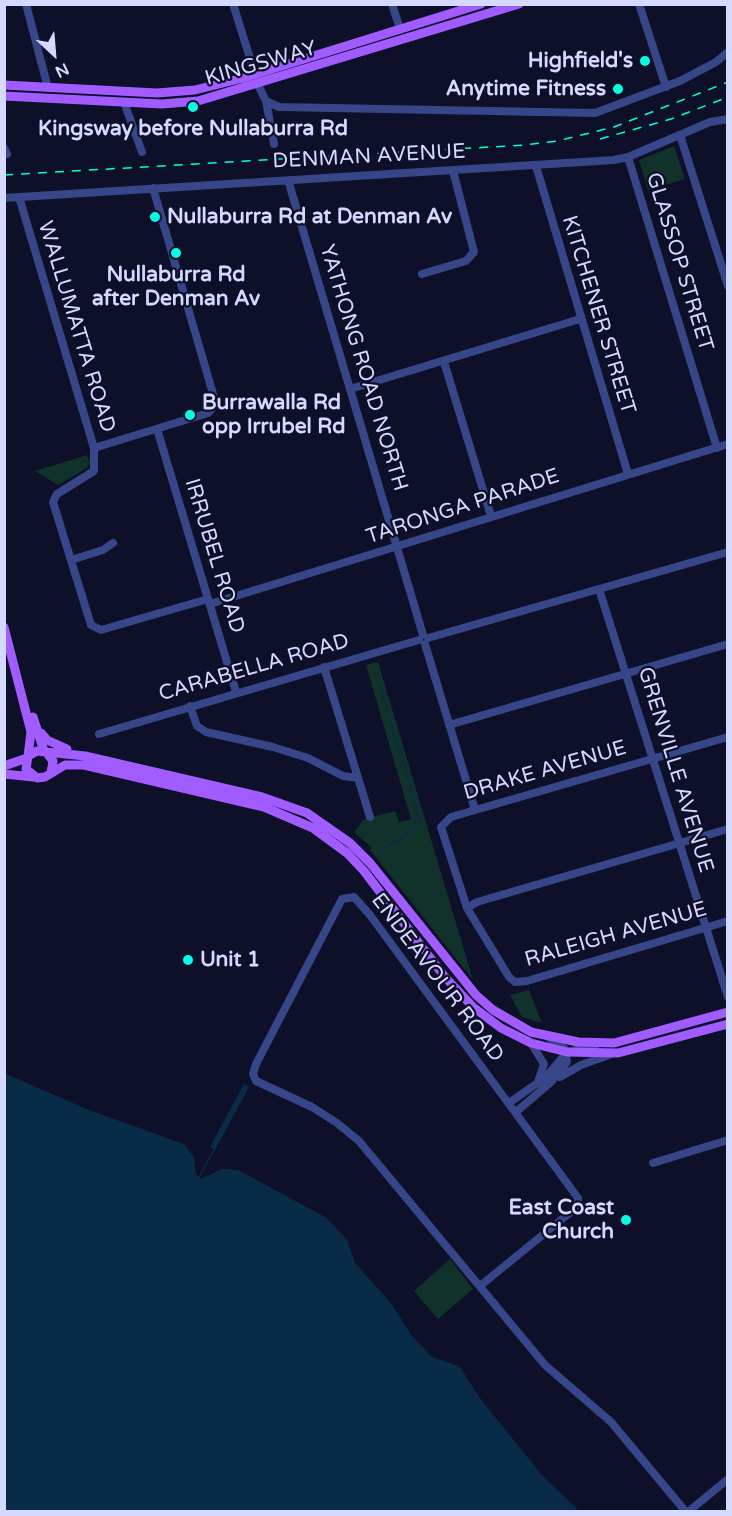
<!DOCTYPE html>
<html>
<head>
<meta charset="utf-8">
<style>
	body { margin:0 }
	#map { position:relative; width:732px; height:1516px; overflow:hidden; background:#0e0f28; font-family:"Varela Round",sans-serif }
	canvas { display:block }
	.frame { position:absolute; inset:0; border:6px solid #d5d9ff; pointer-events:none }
	.north { position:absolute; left:24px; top:24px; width:60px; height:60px; -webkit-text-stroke:4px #0e0f28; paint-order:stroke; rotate:154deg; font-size:16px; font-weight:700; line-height:24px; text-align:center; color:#d5d9ff }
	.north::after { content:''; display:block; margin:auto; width:21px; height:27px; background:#d5d9ff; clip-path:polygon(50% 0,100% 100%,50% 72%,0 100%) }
</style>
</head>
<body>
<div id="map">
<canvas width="732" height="1516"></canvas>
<div class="frame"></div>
<div class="north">N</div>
</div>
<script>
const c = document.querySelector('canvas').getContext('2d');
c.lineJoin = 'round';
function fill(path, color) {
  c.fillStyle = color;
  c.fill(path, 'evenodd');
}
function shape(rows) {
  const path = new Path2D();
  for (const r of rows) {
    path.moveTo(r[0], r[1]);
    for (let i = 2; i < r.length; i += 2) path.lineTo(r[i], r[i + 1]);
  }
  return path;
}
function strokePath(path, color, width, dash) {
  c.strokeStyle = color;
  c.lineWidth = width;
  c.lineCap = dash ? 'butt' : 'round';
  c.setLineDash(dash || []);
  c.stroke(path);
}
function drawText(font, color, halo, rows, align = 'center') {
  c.font = font + ' "Varela Round",sans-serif';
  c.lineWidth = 4.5;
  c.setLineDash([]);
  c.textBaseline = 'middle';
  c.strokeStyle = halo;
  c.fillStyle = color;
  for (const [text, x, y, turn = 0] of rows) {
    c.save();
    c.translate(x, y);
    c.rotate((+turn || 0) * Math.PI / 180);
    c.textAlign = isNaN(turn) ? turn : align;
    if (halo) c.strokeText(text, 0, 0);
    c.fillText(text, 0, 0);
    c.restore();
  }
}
fill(shape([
	[674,146,685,179,648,190,639,160],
	[87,455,90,463,87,468,58,485,35,471],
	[378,662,473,980,370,850,372,848,354,832,364,819,395,811,399,822,411,819,366,665],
	[529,990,542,1023,522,1017,510,995],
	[450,1259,473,1289,438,1319,414,1291]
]), '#11322a');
fill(shape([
	[4,1073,89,1110,184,1144,194,1157,196,1174,201,1179,222,1169,238,1170,327,1218,347,1240,355,1263,390,1302,412,1336,432,1357,459,1366,482,1401,542,1475,579,1511,5,1511],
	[244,1084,249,1087,215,1150,210,1147]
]), '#082c47');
strokePath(shape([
	[380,851,417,827,421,821,380,685],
	[199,1177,215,1148]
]), '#082c47', 1.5);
strokePath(shape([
	[26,4,48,88],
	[233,4,255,74],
	[392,4,400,29],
	[639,4,666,87],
	[258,85,266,101,274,144],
	[266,101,279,107,595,113,680,81,716,62,728,52],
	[124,102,142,152],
	[680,135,728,286],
	[4,148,7,154],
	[628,157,717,448],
	[536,166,628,474],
	[288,180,423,635],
	[19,197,94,448,94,471,57,494,53,502,91,625,101,630,208,599],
	[4,198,614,160,628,157,710,122,728,119],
	[422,274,466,261,474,252,453,171],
	[444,362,491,516],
	[350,389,580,319],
	[157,429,236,692],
	[94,448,208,413,216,404,153,188],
	[71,560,103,550,113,543],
	[599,589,728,997],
	[210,604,728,444],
	[428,638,728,552],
	[425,644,475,810],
	[324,667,370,817],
	[190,706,197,726,206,732,273,747,308,758,343,776,358,778],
	[449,725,728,644],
	[99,734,419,640],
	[728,737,451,817,441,827,467,908,509,977,515,982,527,981,728,921],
	[467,908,477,902,728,829],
	[531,1043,544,1064,538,1082],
	[560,1077,581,1065,609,1055],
	[509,1103,546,1077,567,1052,595,1046],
	[516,1112,551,1082,567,1062,565,1049,548,1037],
	[653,1163,728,1140],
	[480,1286,572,1211,578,1206,578,1198,370,915,354,897,342,899,256,1064,253,1074,256,1081,312,1107,337,1123,359,1141,545,1365,611,1422,686,1512],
	[688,1512,728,1479]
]), '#374589', 8);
strokePath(shape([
	[4,85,157,93,195,90,243,78,481,4],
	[4,96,162,104,198,101,519,4],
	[4,627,31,732,28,756],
	[33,717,44,751],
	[41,733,47,740,67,749],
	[46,752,85,756,262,797,307,813,350,843,370,863,476,995,493,1010,531,1032,578,1042,614,1043,728,1012],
	[4,766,27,758],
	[51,773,53,761,46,752,37,751,28,756,26,769,37,778,45,777,65,765,84,765,264,807,313,828,347,853,364,871,444,976,473,1007,501,1028,531,1043,567,1052,618,1053,728,1024],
	[4,774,33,777]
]), '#a15cff', 9);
strokePath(shape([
	[600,139,671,119,728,97],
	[4,175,525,145,557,141,614,127,728,82]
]), '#01ffe4', 1.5, [9, 8]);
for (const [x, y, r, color] of [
	[645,61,6,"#01ffe4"],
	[618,89,6,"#01ffe4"],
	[193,107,6,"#01ffe4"],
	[155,217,6,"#01ffe4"],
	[176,253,6,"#01ffe4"],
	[190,415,6,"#01ffe4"],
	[188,960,6,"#01ffe4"],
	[626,1220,6,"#01ffe4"]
]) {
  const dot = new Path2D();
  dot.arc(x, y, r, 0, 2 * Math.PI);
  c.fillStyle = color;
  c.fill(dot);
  strokePath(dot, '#0e0f28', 2);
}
drawText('bold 21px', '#d5d9ff', '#0e0f28', [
	["Highfield's",633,61],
	["Anytime Fitness",606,89],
	["Kingsway before Nullaburra Rd",193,129,"center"],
	["Nullaburra Rd at Denman Av",167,217,"left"],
	["Nullaburra Rd",176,275,"center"],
	["after Denman Av",176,299,"center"],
	["Burrawalla Rd",202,403,"left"],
	["opp Irrubel Rd",202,427,"left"],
	["Unit 1",200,960,"left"],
	["East Coast",614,1208],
	["Church",614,1232]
], 'right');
drawText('21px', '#d5d9ff', '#0e0f28', [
	["KINGSWAY",261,64,-16],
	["DENMAN AVENUE",369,157,-3],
	["GLASSOP STREET",679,262,73],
	["KITCHENER STREET",598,315,73],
	["WALLUMATTA ROAD",76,327,73],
	["YATHONG ROAD NORTH",363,368,73],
	["TARONGA PARADE",463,507,-18],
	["IRRUBEL ROAD",214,556,73],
	["CARABELLA ROAD",254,668,-16],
	["GRENVILLE AVENUE",675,770,73],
	["DRAKE AVENUE",545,771,-16],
	["RALEIGH AVENUE",616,935,-16],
	["ENDEAVOUR ROAD",437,978,53]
]);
</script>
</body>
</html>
